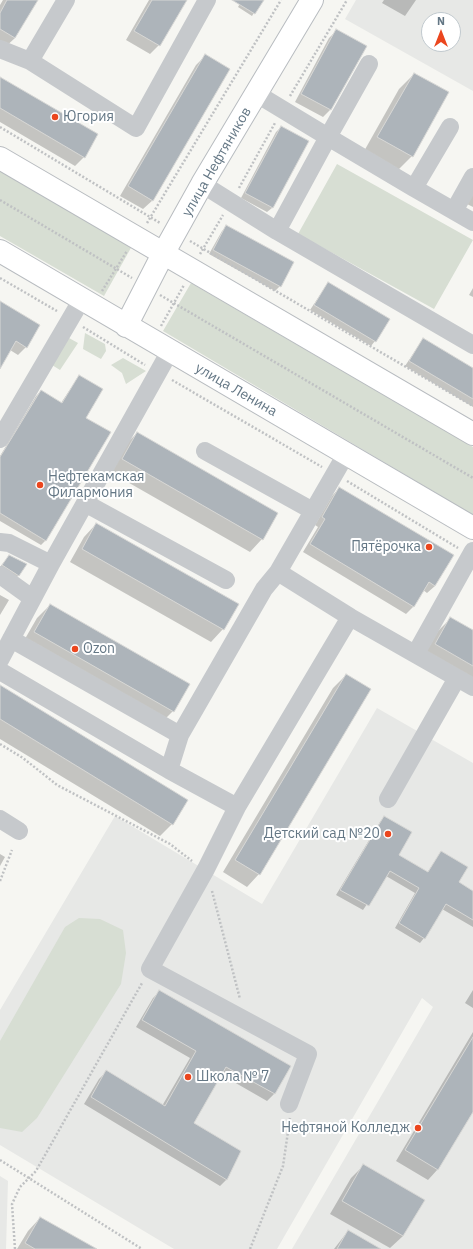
<!DOCTYPE html>
<html>
<head>
<meta charset="utf-8">
<style>
	body { margin:0 }
	#map { position:relative; width:473px; height:1249px; overflow:hidden; background:#f6f6f2; font-family:"IBM Plex Sans",sans-serif }
	canvas { display:block }
	.north { position:absolute; left:421px; top:12px; width:40px; height:40px; box-sizing:border-box; background:#fff; border:1px solid #c1c9ce; border-radius:50%; rotate:0deg; font-size:11px; font-weight:700; line-height:16px; text-align:center; color:#647785 }
	.north::after { content:''; display:block; margin:auto; width:14px; height:18px; background:#eb461e; clip-path:polygon(50% 0,100% 100%,50% 72%,0 100%) }
</style>
</head>
<body>
<div id="map">
<canvas width="473" height="1249"></canvas>
<div class="north">N</div>
</div>
<script>
const c = document.querySelector('canvas').getContext('2d');
c.lineJoin = 'round';
function fill(path, color) {
  c.fillStyle = color;
  c.fill(path, 'evenodd');
}
function shape(rows) {
  const path = new Path2D();
  for (const r of rows) {
    path.moveTo(r[0], r[1]);
    for (let i = 2; i < r.length; i += 2) path.lineTo(r[i], r[i + 1]);
  }
  return path;
}
function strokePath(path, color, width, dash) {
  c.strokeStyle = color;
  c.lineWidth = width;
  c.lineCap = dash ? 'butt' : 'round';
  c.setLineDash(dash || []);
  c.stroke(path);
}
function drawText(font, color, halo, rows, align = 'center') {
  c.font = font + ' "IBM Plex Sans",sans-serif';
  c.lineWidth = 4;
  c.setLineDash([]);
  c.textBaseline = 'middle';
  c.strokeStyle = halo;
  c.fillStyle = color;
  for (const [text, x, y, turn = 0] of rows) {
    c.save();
    c.translate(x, y);
    c.rotate((+turn || 0) * Math.PI / 180);
    c.textAlign = isNaN(turn) ? turn : align;
    if (halo) c.strokeText(text, 0, 0);
    c.fillText(text, 0, 0);
    c.restore();
  }
}
fill(shape([
	[356,0,473,0,473,91,345,19],
	[429,20,453,20,453,44,429,44],
	[377,708,473,763,473,1249,292,1249,433,1007,422,998,277,1249,174,1249,0,1145,0,1010,115,816,262,904],
	[0,1176,8,1181,6,1249,0,1249]
]), '#e7e8e6');
fill(shape([
	[337,164,473,240,434,309,298,234],
	[0,169,132,246,104,296,0,236],
	[191,283,473,447,473,515,163,331],
	[85,333,105,344,106,351,101,359,83,349],
	[69,338,78,343,60,370,52,365],
	[123,358,146,371,126,384,122,373,111,365],
	[79,918,100,919,123,930,126,953,121,984,37,1118,22,1132,0,1128,0,1041,65,927]
]), '#d7ded3');
fill(shape([
	[3,0,37,0,15,38,2,50,0,49,0,5],
	[149,0,185,0,159,45,150,54,126,40],
	[242,0,262,0,252,16,238,7],
	[384,0,416,0,405,16,382,3],
	[336,31,365,46,330,110,323,117,295,102,329,38],
	[205,56,153,200,143,209,120,196,196,65],
	[414,74,448,93,412,156,396,172,363,153,399,89],
	[0,79,84,157,75,166,0,122],
	[281,127,308,141,272,208,267,212,241,198,276,132],
	[473,192,473,207,467,204],
	[227,226,280,286,275,291,209,254,222,231],
	[328,283,375,341,371,346,310,310],
	[473,288,473,297,469,295],
	[0,303,26,347,18,355,10,350,0,366],
	[423,339,473,369,473,407,405,366],
	[79,376,85,418,46,540,41,545,0,521,0,456,36,396,41,391,61,403],
	[137,433,262,539,250,552,110,472,124,446],
	[339,488,435,586,427,593,423,590,414,606,406,614,303,552,318,527,315,525,332,496],
	[96,524,223,629,211,642,70,562,84,537],
	[9,556,19,575,14,580,0,567],
	[0,595,9,600,0,615],
	[50,605,173,711,160,724,22,644,37,618],
	[451,618,473,631,473,686,423,657,438,631],
	[346,675,259,874,247,887,223,872,333,688],
	[0,687,172,824,160,836,0,739],
	[384,817,397,856,427,873,441,852,458,883,473,892,473,927,442,909,424,938,420,943,395,928,415,893,386,876,363,910,336,895,380,822],
	[0,854,5,857,0,866],
	[473,990,473,1008,465,1003],
	[160,991,290,1066,274,1094,267,1101,220,1074,192,1123,227,1179,220,1186,84,1104,99,1079,106,1072,162,1106,190,1058,136,1027,153,998],
	[473,1032,473,1110,438,1169,428,1180,396,1161],
	[364,1165,423,1200,403,1236,390,1248,330,1214,351,1178],
	[40,1218,95,1249,17,1249,28,1231],
	[348,1231,364,1249,334,1249]
]), '#0003');
const building = shape([
	[7,0,38,0,15,38,0,29,0,13,7,0],
	[152,0,187,0,160,46,134,31,152,0],
	[232,0,264,0,255,14,232,0],
	[336,29,367,46,331,110,301,94,336,29],
	[205,54,230,69,153,201,128,186,205,54],
	[414,73,449,92,413,157,377,137,414,73],
	[0,77,98,134,85,158,0,108,0,77],
	[281,126,309,141,273,208,245,193,281,126],
	[226,225,294,262,281,287,213,250,226,225],
	[328,282,390,319,376,342,314,305,328,282],
	[0,301,40,325,27,348,16,341,0,369,0,301],
	[423,338,473,368,473,399,409,361,423,338],
	[79,375,103,389,86,418,111,432,46,541,0,513,0,457,41,390,62,403,79,375],
	[137,432,278,513,263,540,122,459,137,432],
	[339,487,454,555,435,586,429,582,414,607,310,544,325,519,322,517,339,487],
	[96,523,239,604,224,630,82,549,96,523],
	[9,555,27,564,19,576,2,565,9,555],
	[50,604,190,684,174,712,34,632,50,604],
	[450,617,473,630,473,666,435,644,450,617],
	[346,674,371,689,260,875,235,860,346,674],
	[0,685,188,800,173,825,0,719,0,685],
	[384,816,412,832,399,855,428,872,441,851,468,867,459,882,473,891,473,920,446,904,425,939,399,923,419,888,390,871,369,906,340,890,384,816],
	[159,990,291,1066,275,1094,226,1067,194,1123,241,1151,227,1180,91,1097,106,1070,165,1106,196,1051,142,1020,159,990],
	[473,1037,473,1112,438,1170,405,1150,473,1037],
	[363,1164,425,1200,403,1236,342,1201,363,1164],
	[40,1217,97,1249,35,1249,25,1243,40,1217],
	[348,1230,355,1234,381,1249,337,1249,348,1230]
]);
fill(building, '#adb4ba');
strokePath(building, '#d7d7d5', 1);
const major = shape([
	[0,158,473,434],
	[0,251,473,528],
	[126,326,163,254,202,184,312,0]
]);
strokePath(major, '#b8bcc0', 24);
strokePath(shape([
	[290,96,347,0],
	[0,127,160,223],
	[239,188,275,123],
	[0,200,132,278],
	[147,223,281,0],
	[190,241,473,406],
	[200,254,223,215],
	[0,278,57,311],
	[102,291,127,251],
	[160,295,473,478],
	[161,326,184,285],
	[83,327,145,365],
	[172,380,322,467],
	[347,481,458,548],
	[0,744,23,758,57,785,170,844,192,861],
	[0,881,12,850],
	[212,891,240,999],
	[0,1160,142,1249],
	[15,1249,12,1204,20,1187,36,1171,142,983],
	[250,1249,283,1166,290,1118]
]), '#bfc1c3', 2.5, [2, 2]);
strokePath(shape([
	[0,49,30,61,136,128,207,0],
	[30,61,66,0],
	[369,64,328,137,414,188,450,127],
	[257,94,328,137,277,231],
	[202,184,277,231,473,345],
	[414,188,473,222],
	[454,211,473,177],
	[0,439,82,299],
	[205,451,313,511],
	[85,503,226,580],
	[0,542,9,543,51,564],
	[278,572,350,617],
	[0,575,32,598],
	[11,639,180,735],
	[416,653,473,551],
	[0,660,51,564,170,351],
	[0,671,169,770,237,807],
	[169,770,180,735,264,589,278,572,346,454],
	[388,799,457,678],
	[0,819,19,831],
	[289,1104,308,1054,150,969,206,869,237,807,350,617,473,687]
]), '#c6c9cc', 18);
strokePath(major, '#fff', 22);
for (const [x, y, r, color] of [
	[55,117,4,"#eb461e"],
	[40,485,4,"#eb461e"],
	[429,547,4,"#eb461e"],
	[75,649,4,"#eb461e"],
	[388,834,4,"#eb461e"],
	[188,1077,4,"#eb461e"],
	[418,1128,4,"#eb461e"]
]) {
  const dot = new Path2D();
  dot.arc(x, y, r, 0, 2 * Math.PI);
  c.fillStyle = color;
  c.fill(dot);
  strokePath(dot, '#fff', 1.5);
}
drawText('14px', '#647785', '#fff', [
	["Югория",63,117],
	["Нефтекамская",48,477],
	["Филармония",48,493],
	["Пятёрочка",421,547,"right"],
	["Ozon",83,649],
	["Детский сад №20",380,834,"right"],
	["Школа № 7",196,1077],
	["Нефтяной Колледж",410,1128,"right"]
], 'left');
drawText('14px', '#647785', '#fff', [
	["улица Нефтяников",217,162,-60],
	["улица Ленина",236,390,30]
]);
</script>
</body>
</html>
